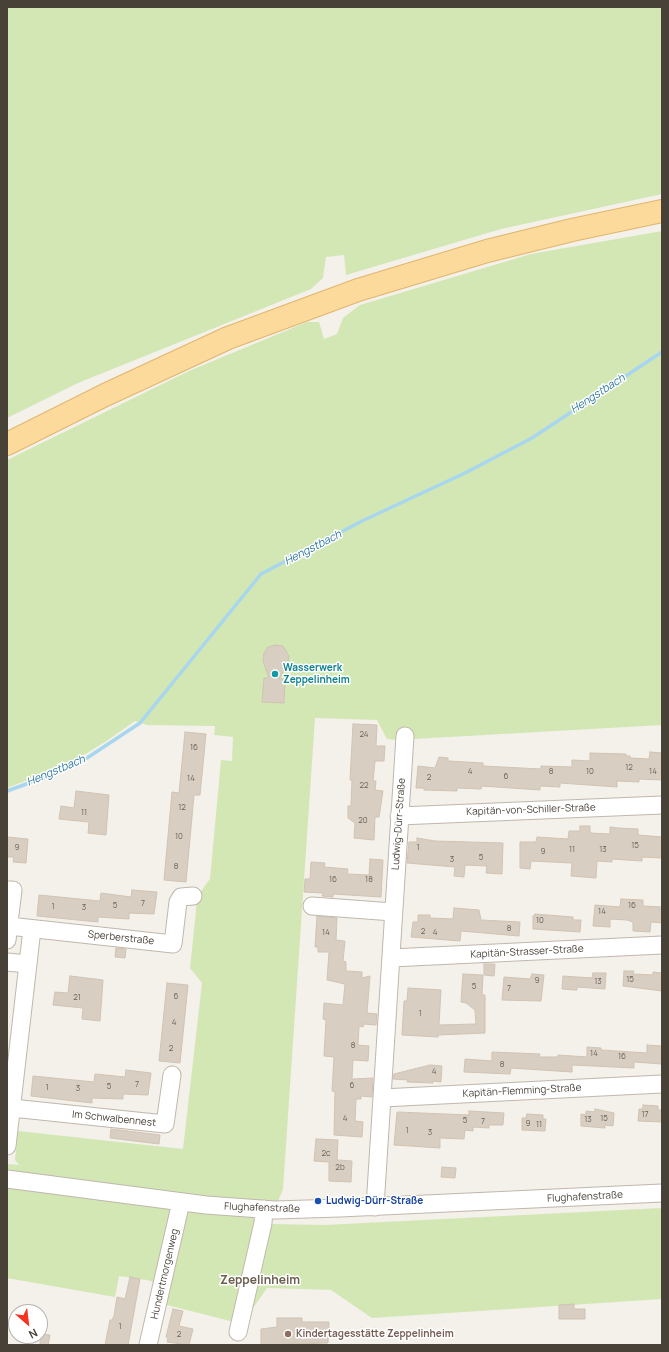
<!DOCTYPE html>
<html>
<head>
<meta charset="utf-8">
<style>
	body { margin:0 }
	#map { position:relative; width:669px; height:1352px; overflow:hidden; background:#f4f0ea; font-family:Manrope,sans-serif }
	canvas { display:block }
	.frame { position:absolute; inset:0; border:8px solid #484138; pointer-events:none }
	.north { position:absolute; left:8px; top:1304px; width:40px; height:40px; box-sizing:border-box; background:#fff; border:1px solid #b6b3af; border-radius:50%; rotate:152deg; font-size:11px; font-weight:700; line-height:16px; text-align:center; color:#484138 }
	.north::after { content:''; display:block; margin:auto; width:14px; height:18px; background:#f33422; clip-path:polygon(50% 0,100% 100%,50% 72%,0 100%) }
</style>
</head>
<body>
<div id="map">
<canvas width="669" height="1352"></canvas>
<div class="frame"></div>
<div class="north">N</div>
</div>
<script>
const c = document.querySelector('canvas').getContext('2d');
c.lineJoin = 'round';
function fill(path, color) {
  c.fillStyle = color;
  c.fill(path, 'evenodd');
}
function shape(rows) {
  const path = new Path2D();
  for (const r of rows) {
    path.moveTo(r[0], r[1]);
    for (let i = 2; i < r.length; i += 2) path.lineTo(r[i], r[i + 1]);
  }
  return path;
}
function strokePath(path, color, width, dash) {
  c.strokeStyle = color;
  c.lineWidth = width;
  c.lineCap = dash ? 'butt' : 'round';
  c.setLineDash(dash || []);
  c.stroke(path);
}
function drawText(font, color, halo, rows, align = 'center') {
  c.font = font + ' Manrope,sans-serif';
  c.lineWidth = 3;
  c.setLineDash([]);
  c.textBaseline = 'middle';
  c.strokeStyle = halo;
  c.fillStyle = color;
  for (const [text, x, y, turn = 0] of rows) {
    c.save();
    c.translate(x, y);
    c.rotate((+turn || 0) * Math.PI / 180);
    c.textAlign = isNaN(turn) ? turn : align;
    if (halo) c.strokeText(text, 0, 0);
    c.fillText(text, 0, 0);
    c.restore();
  }
}
fill(shape([
	[7,7,662,7,662,194,501,229,346,275,344,255,326,257,323,278,311,289,78,383,7,418],
	[662,231,662,725,396,740,387,739,377,720,315,718,283,1189,269,1224,325,1225,662,1208,662,1299,372,1318,331,1290,267,1288,242,1324,167,1305,149,1303,154,1282,147,1280,119,1276,115,1297,7,1278,7,1164,19,1165,15,1160,18,1131,183,1149,202,983,190,968,197,901,199,894,210,879,221,760,232,761,233,737,214,735,215,726,147,725,135,721,108,740,69,764,7,788,7,460,189,371,307,322,319,322,324,339,337,334,343,318,360,305,531,254]
]), '#d3e7b4');
strokePath(shape([
	[7,791,57,773,87,758,140,723,261,574,362,521,465,473,532,438,662,352]
]), '#a8d6ef', 3.5);
const building = shape([
	[275,645,283,646,289,656,288,663,279,679,285,679,284,703,262,702,264,678,269,678,263,661,264,653,268,647,275,645],
	[353,724,377,725,376,746,385,746,384,761,375,761,373,781,376,781,375,790,383,791,379,817,375,817,374,840,354,838,355,823,348,818,348,806,351,806,352,780,350,780,353,724],
	[185,732,206,734,200,795,194,795,186,882,164,880,172,792,179,793,185,732],
	[650,752,662,753,662,780,639,779,639,782,617,781,617,787,560,783,560,787,540,786,540,790,482,786,481,789,457,788,457,791,424,790,424,788,416,788,418,766,435,768,439,757,448,758,448,761,483,763,483,766,541,769,541,766,572,767,572,760,590,761,590,753,626,754,626,756,630,756,630,758,649,759,650,752],
	[76,791,109,795,106,835,88,833,89,822,59,819,61,806,74,808,76,791],
	[580,826,590,826,590,833,610,834,610,827,618,828,638,829,638,835,662,837,662,858,642,857,642,861,612,859,612,862,597,861,596,878,571,876,572,863,531,861,530,869,520,868,520,842,536,842,537,837,568,839,569,831,580,831,580,826],
	[7,837,28,839,26,863,13,862,14,857,7,857,7,837],
	[417,838,435,841,503,843,502,874,486,873,487,866,465,865,464,877,454,876,455,867,407,863,409,842,417,842,417,838],
	[370,859,383,860,381,897,333,894,333,897,322,896,323,893,304,892,305,879,310,879,311,862,325,863,324,867,348,869,347,874,369,875,370,859],
	[132,890,157,892,154,914,129,913,129,919,98,917,98,922,37,916,39,895,100,901,101,893,131,897,132,890],
	[621,899,643,900,643,906,662,907,662,923,651,922,650,932,633,931,633,922,627,920,610,919,610,927,593,926,595,905,620,907,621,899],
	[454,908,479,910,481,920,520,922,519,936,461,931,460,941,411,937,413,922,418,922,418,915,430,915,430,918,453,919,454,908],
	[535,914,573,917,573,920,581,920,580,932,533,929,533,916,535,914],
	[317,916,337,918,336,940,345,941,343,961,346,962,346,971,362,972,362,978,370,976,367,1013,377,1014,376,1025,364,1024,363,1027,359,1026,358,1045,369,1046,368,1061,353,1060,352,1079,373,1078,372,1097,361,1096,361,1099,356,1099,355,1121,363,1122,362,1137,334,1135,335,1092,332,1091,334,1057,324,1056,326,1020,323,1019,324,1003,343,1005,345,984,327,980,329,952,318,952,318,947,315,947,317,916],
	[116,948,126,949,125,958,115,957,116,948],
	[484,964,495,964,494,976,484,975,484,964],
	[624,971,634,971,633,974,653,975,653,972,662,973,662,991,623,986,624,971],
	[593,973,606,973,605,989,577,987,577,990,574,990,562,989,563,976,592,978,593,973],
	[463,974,483,975,482,995,485,995,485,1033,438,1035,438,1037,402,1035,404,1001,407,1001,408,988,441,990,439,1025,476,1024,475,1010,466,1003,461,1002,463,974],
	[532,974,544,975,541,1001,502,1000,504,977,530,979,532,974],
	[70,976,103,980,100,1021,82,1019,83,1008,53,1005,55,992,68,993,70,976],
	[167,983,188,985,180,1063,159,1061,167,983],
	[647,1045,662,1046,662,1064,634,1062,634,1068,572,1065,572,1072,511,1068,510,1074,464,1072,465,1059,492,1061,492,1052,540,1054,539,1057,558,1057,558,1055,587,1057,587,1047,601,1048,601,1050,647,1053,647,1045],
	[430,1065,442,1066,441,1082,433,1081,433,1083,407,1082,408,1080,393,1079,394,1074,430,1065],
	[126,1070,151,1073,148,1095,123,1094,123,1099,92,1098,92,1103,31,1096,33,1076,94,1082,95,1074,125,1077,126,1070],
	[643,1105,658,1106,658,1110,662,1110,662,1122,638,1121,639,1109,643,1109,643,1105],
	[595,1109,614,1113,613,1126,605,1125,605,1128,581,1126,581,1114,586,1115,586,1111,595,1112,595,1109],
	[469,1111,504,1113,503,1125,489,1125,489,1128,473,1127,473,1131,465,1130,464,1139,440,1138,440,1148,394,1145,397,1112,469,1115,469,1111],
	[527,1114,543,1115,543,1119,546,1119,545,1131,522,1130,522,1118,526,1118,527,1114],
	[111,1129,160,1135,159,1144,110,1138,111,1129],
	[316,1139,338,1140,337,1160,352,1161,351,1182,329,1181,329,1162,314,1161,316,1139],
	[442,1167,456,1168,455,1178,441,1177,442,1167],
	[130,1277,140,1279,128,1345,105,1345,110,1320,112,1320,114,1316,117,1297,125,1299,130,1277],
	[574,1304,574,1309,585,1309,585,1319,559,1319,559,1305,574,1304],
	[173,1309,183,1311,179,1326,193,1329,189,1345,167,1342,168,1338,166,1337,173,1309],
	[277,1318,302,1318,302,1322,329,1322,328,1343,261,1345,261,1329,277,1327,277,1318],
	[40,1334,50,1335,48,1345,40,1345,40,1334]
]);
fill(building, '#d9cec2');
strokePath(building, '#d0c3b3', 1);
const minor = shape([
	[399,816,662,805],
	[7,890,13,890,7,940],
	[312,906,393,912],
	[9,926,173,944,178,902,181,897,193,896],
	[391,958,662,945],
	[7,962,27,964],
	[382,1098,662,1084],
	[12,1108,165,1124,172,1075],
	[7,1146,32,929],
	[7,1179,206,1205,275,1210,340,1208,662,1193],
	[375,1207,405,736],
	[238,1332,263,1223,264,1209],
	[148,1345,181,1202]
]);
const major = shape([
	[7,444,105,395,228,338,358,290,487,251,572,230,662,211]
]);
strokePath(minor, '#c0b7ac', 19);
strokePath(major, '#e1b66b', 24);
strokePath(minor, '#fff', 17);
strokePath(major, '#fbda9c', 22);
for (const [x, y, r, color] of [
	[275,674,4,"#0f9aa8"],
	[318,1201,4,"#1a4fb4"],
	[288,1334,4,"#8d6e63"]
]) {
  const dot = new Path2D();
  dot.arc(x, y, r, 0, 2 * Math.PI);
  c.fillStyle = color;
  c.fill(dot);
  strokePath(dot, '#fff', 1.5);
}
drawText('8px', '#6c645a', null, [
	["24",364,735],
	["16",194,748],
	["12",629,768],
	["4",470,772],
	["8",551,772],
	["10",590,772],
	["14",653,772],
	["6",506,777],
	["2",429,778],
	["14",191,779],
	["22",364,786],
	["12",182,808],
	["11",84,813],
	["20",363,821],
	["10",179,837],
	["15",635,846],
	["9",17,848],
	["1",418,848],
	["11",572,850],
	["13",603,850],
	["9",543,852],
	["5",481,858],
	["3",452,860],
	["8",176,867],
	["16",333,880],
	["18",369,880],
	["7",143,904],
	["5",115,906],
	["16",632,906],
	["1",53,907],
	["3",84,908],
	["14",602,912],
	["10",540,921],
	["8",509,929],
	["2",423,932],
	["14",326,933],
	["4",435,933],
	["15",630,980],
	["9",537,981],
	["13",598,982],
	["5",474,987],
	["7",509,989],
	["6",176,997],
	["21",77,998],
	["1",420,1014],
	["4",174,1023],
	["8",353,1046],
	["2",171,1049],
	["14",594,1054],
	["16",622,1057],
	["8",502,1065],
	["4",434,1072],
	["7",137,1085],
	["6",352,1086],
	["5",109,1087],
	["1",47,1088],
	["3",78,1089],
	["17",645,1115],
	["4",345,1119],
	["15",604,1119],
	["13",588,1120],
	["5",465,1121],
	["7",483,1122],
	["9",528,1124],
	["11",539,1125],
	["1",407,1131],
	["3",430,1133],
	["2c",326,1154],
	["2b",340,1168],
	["1",120,1327],
	["2",179,1335]
]);
drawText('bold 10px', '#0d838f', '#fff', [
	["Wasserwerk",283,668],
	["Zeppelinheim",283,680]
], 'left');
drawText('10px', '#484138', '#fff', [
	["Kapitän-von-Schiller-Straße",531,810,-2],
	["Ludwig-Dürr-Straße",399,824,-86],
	["Sperberstraße",121,938,6],
	["Kapitän-Strasser-Straße",527,952,-3],
	["Kapitän-Flemming-Straße",522,1091,-3],
	["Im Schwalbennest",114,1119,6],
	["Flughafenstraße",585,1197,-3],
	["Flughafenstraße",262,1208,2],
	["Hundertmorgenweg",165,1274,-77]
]);
drawText('bold 10px', '#164399', '#fff', [
	["Ludwig-Dürr-Straße",326,1201]
], 'left');
drawText('bold 10px', '#785e54', '#fff', [
	["Kindertagesstätte Zeppelinheim",296,1334]
], 'left');
drawText('italic 11px', '#3078a1', '#fff', [
	["Hengstbach",598,394,-33],
	["Hengstbach",313,548,-27],
	["Hengstbach",56,771,-23]
]);
drawText('bold 12px', '#6a5e4f', '#fff', [
	["Zeppelinheim",260,1281]
]);
</script>
</body>
</html>
